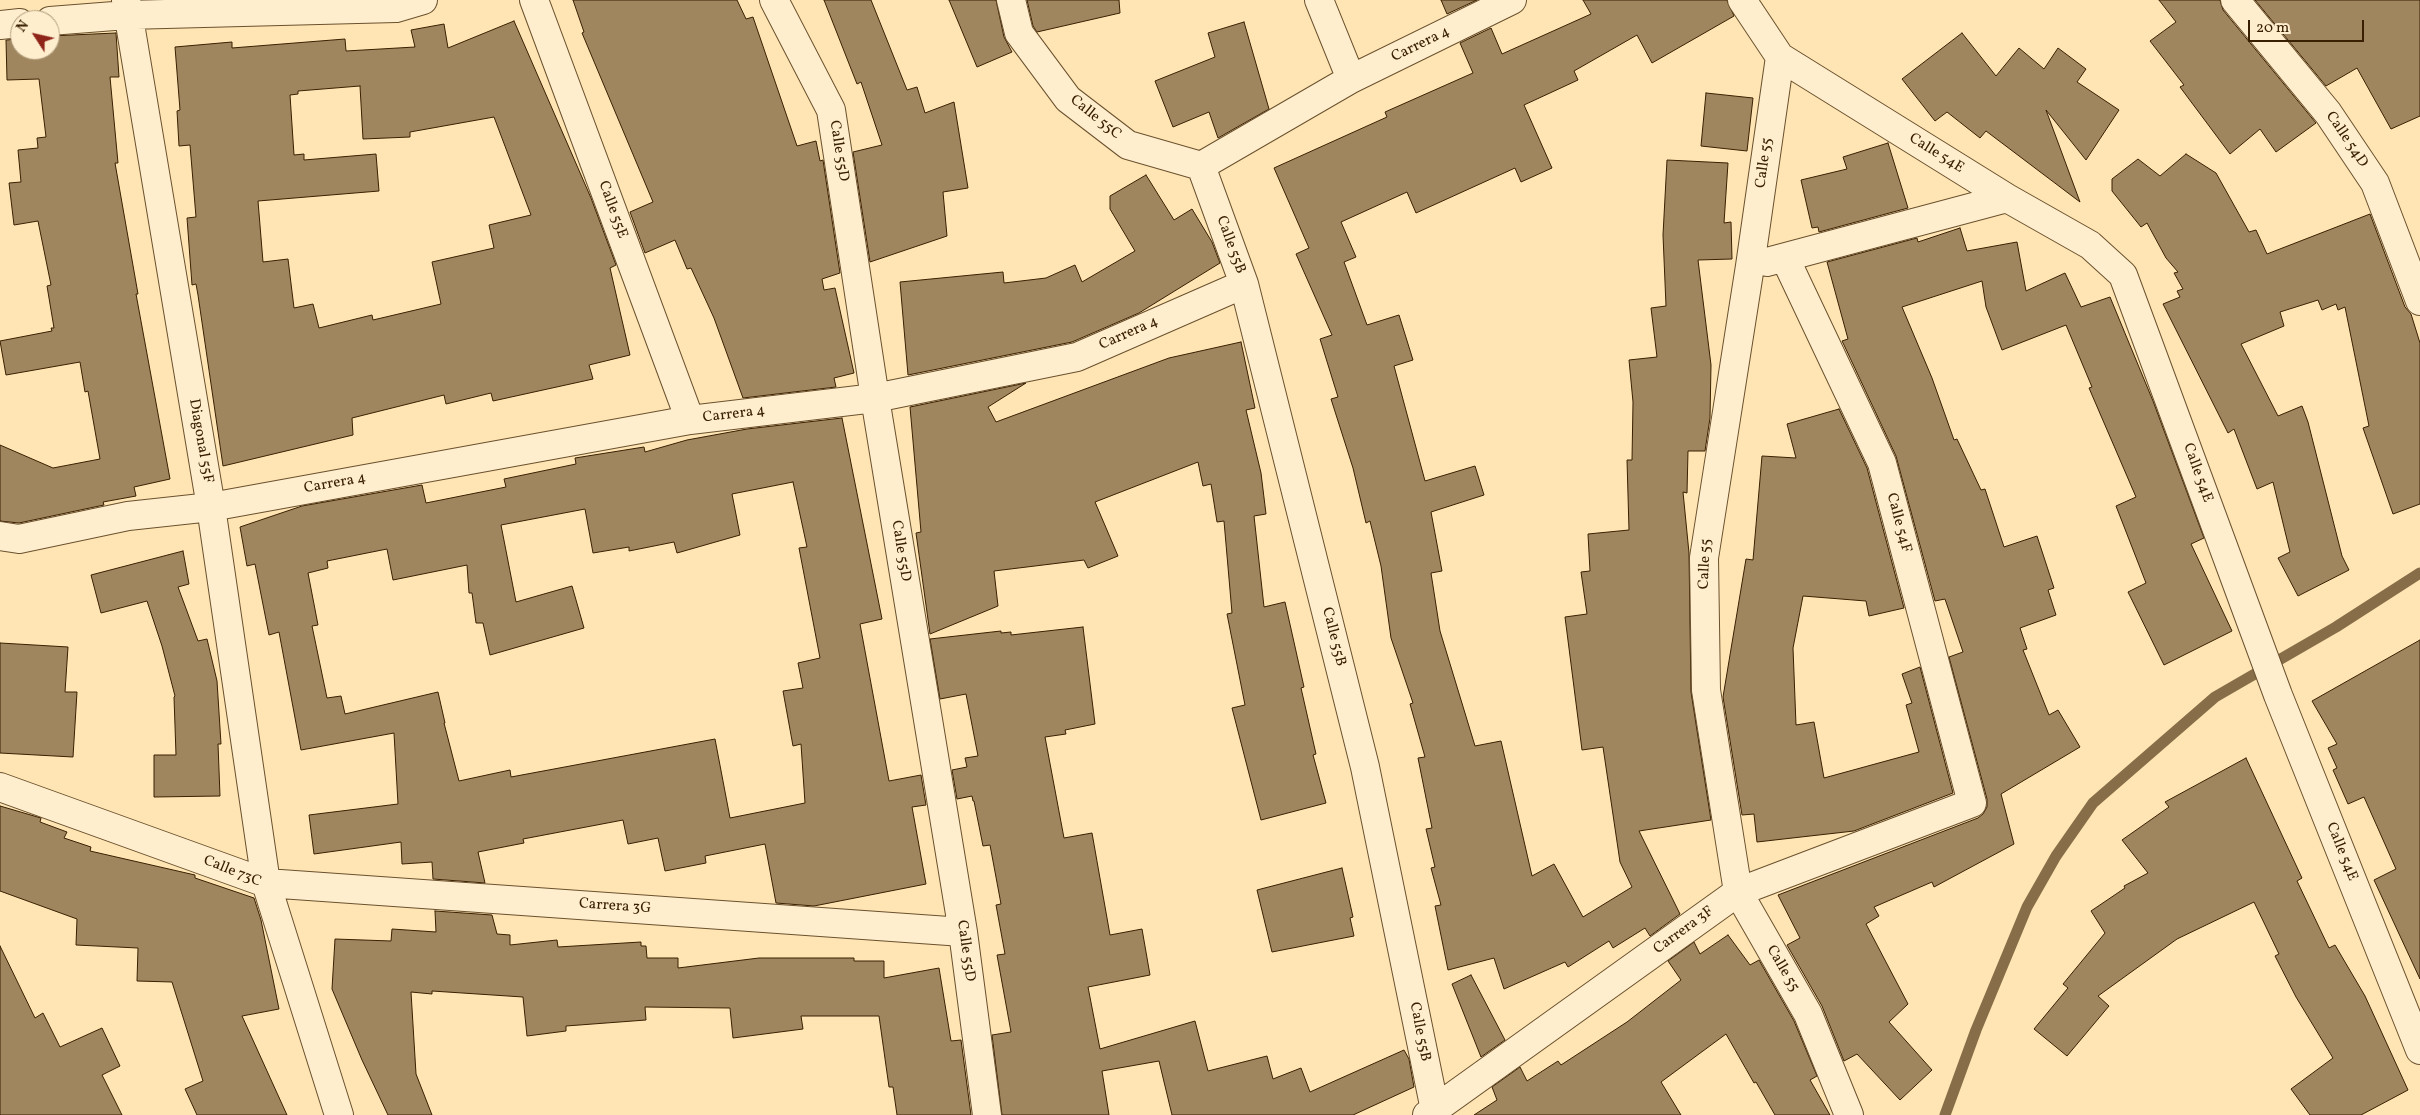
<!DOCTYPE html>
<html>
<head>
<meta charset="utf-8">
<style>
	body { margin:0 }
	#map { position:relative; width:2420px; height:1115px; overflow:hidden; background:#fee5b3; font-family:Vollkorn,serif }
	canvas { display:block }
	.north { position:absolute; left:10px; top:10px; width:50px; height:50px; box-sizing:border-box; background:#feeece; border:1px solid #b09c7c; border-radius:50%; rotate:305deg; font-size:14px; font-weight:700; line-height:20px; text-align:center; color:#3a2002 }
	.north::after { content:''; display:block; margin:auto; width:18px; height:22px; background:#8f2418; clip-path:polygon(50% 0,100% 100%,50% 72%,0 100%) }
	.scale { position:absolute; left:2248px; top:20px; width:116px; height:22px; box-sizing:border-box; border:2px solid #3a2002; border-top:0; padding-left:6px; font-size:15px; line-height:18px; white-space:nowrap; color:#3a2002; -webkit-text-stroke:4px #feeece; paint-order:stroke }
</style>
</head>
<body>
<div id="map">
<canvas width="2420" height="1115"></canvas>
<div class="north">N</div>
<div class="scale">20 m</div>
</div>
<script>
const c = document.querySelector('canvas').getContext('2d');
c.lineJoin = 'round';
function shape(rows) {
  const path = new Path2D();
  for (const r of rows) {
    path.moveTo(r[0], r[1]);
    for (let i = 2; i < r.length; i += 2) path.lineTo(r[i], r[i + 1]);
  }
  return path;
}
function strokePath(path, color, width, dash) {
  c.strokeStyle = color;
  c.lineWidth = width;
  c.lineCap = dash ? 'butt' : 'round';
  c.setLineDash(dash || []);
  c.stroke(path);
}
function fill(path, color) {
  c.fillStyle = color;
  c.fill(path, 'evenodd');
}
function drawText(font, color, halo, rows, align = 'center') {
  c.font = font + ' Vollkorn,serif';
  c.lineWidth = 4;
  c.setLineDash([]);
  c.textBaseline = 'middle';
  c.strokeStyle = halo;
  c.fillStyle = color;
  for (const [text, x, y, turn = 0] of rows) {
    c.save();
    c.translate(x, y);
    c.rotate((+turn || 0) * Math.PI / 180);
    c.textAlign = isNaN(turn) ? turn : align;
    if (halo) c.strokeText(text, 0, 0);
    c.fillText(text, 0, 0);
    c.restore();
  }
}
strokePath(shape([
	[1945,1115,1976,1030,2027,907,2056,856,2093,803,2215,697,2336,627,2420,573]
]), '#876e48', 11);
const building = shape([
	[573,0,737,0,746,19,753,17,797,146,816,141,820,161,823,160,840,273,822,279,824,290,835,288,854,373,834,378,836,387,743,398,714,318,691,268,687,269,675,240,645,253,630,212,653,202,582,33,584,32,573,0],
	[824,0,871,0,907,90,917,87,925,113,954,102,968,188,943,192,947,236,870,262,853,152,882,145,861,82,857,84,824,0],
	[949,0,996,0,1004,37,1012,52,977,67,949,0],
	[1027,0,1119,0,1120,13,1037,32,1033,26,1027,0],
	[1441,0,1477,0,1447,14,1441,0],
	[1583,0,1727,0,1734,16,1652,63,1637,35,1574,71,1578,80,1524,105,1552,168,1521,182,1515,168,1416,213,1407,192,1341,222,1356,257,1344,262,1367,325,1399,315,1413,360,1394,366,1425,481,1475,466,1484,495,1431,512,1442,571,1431,573,1440,631,1475,746,1501,741,1532,876,1554,864,1583,917,1632,887,1620,862,1603,747,1582,750,1565,617,1587,614,1581,572,1590,571,1588,534,1629,530,1627,460,1632,460,1633,402,1629,360,1657,357,1651,308,1666,306,1663,235,1667,160,1728,163,1724,223,1731,222,1732,259,1698,260,1711,365,1710,418,1705,451,1688,451,1687,493,1683,492,1689,553,1691,692,1711,820,1639,831,1680,914,1650,936,1645,928,1613,948,1609,941,1568,967,1565,962,1504,989,1494,958,1448,970,1435,906,1441,905,1431,868,1435,867,1426,829,1432,828,1418,758,1425,757,1410,704,1413,703,1391,638,1381,566,1370,521,1366,523,1353,468,1331,399,1338,397,1320,339,1332,335,1296,254,1309,248,1274,168,1387,117,1385,112,1473,73,1460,43,1491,28,1502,54,1591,14,1583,0],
	[2159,0,2220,0,2223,10,2316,123,2276,152,2260,129,2230,154,2180,87,2184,85,2150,41,2176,22,2159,0],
	[2255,0,2420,0,2420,116,2391,129,2357,68,2326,86,2255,0],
	[514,21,591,198,616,265,610,268,630,355,589,365,593,379,493,401,491,393,446,404,444,395,352,418,353,435,223,466,198,295,196,284,192,285,187,218,196,217,190,145,179,146,177,111,180,110,175,47,232,42,232,48,345,39,346,51,415,47,411,30,444,24,448,48,514,21],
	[360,86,363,139,410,137,410,132,494,117,531,215,489,225,494,248,432,262,441,304,373,320,372,315,319,328,313,304,294,308,288,259,263,262,258,201,379,191,376,154,304,160,304,154,294,155,290,95,298,94,298,91,360,86],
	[1244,22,1269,109,1218,138,1209,112,1173,127,1155,81,1215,57,1208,33,1244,22],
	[116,33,119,77,110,77,118,163,115,163,138,294,136,294,170,479,134,487,136,496,103,502,104,505,19,523,0,521,0,445,53,468,100,459,88,391,85,392,80,362,6,375,0,341,52,331,51,328,54,328,47,286,51,285,38,221,14,225,9,183,21,182,18,150,38,148,37,138,46,137,39,79,7,80,6,40,20,39,20,50,50,50,50,36,116,33],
	[1962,33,1996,76,2019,48,2044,69,2058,48,2086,69,2077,82,2119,110,2086,160,2046,110,2080,202,1986,131,1980,138,1947,112,1935,121,1902,79,1962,33],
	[1706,93,1753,98,1747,151,1701,146,1706,93],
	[1888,143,1908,208,1819,232,1818,227,1812,228,1801,180,1847,169,1843,157,1888,143],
	[2186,154,2216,173,2249,232,2256,230,2267,254,2370,214,2405,307,2411,314,2420,343,2420,504,2393,514,2363,428,2369,426,2345,307,2338,310,2336,304,2322,310,2318,300,2280,312,2284,326,2241,344,2278,416,2302,406,2308,422,2342,556,2349,570,2298,596,2278,558,2290,552,2273,482,2257,489,2234,429,2228,433,2163,304,2180,297,2177,291,2183,289,2174,273,2178,272,2166,258,2147,223,2141,227,2112,191,2112,179,2138,159,2160,176,2186,154],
	[1146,175,1174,220,1192,209,1212,242,1220,263,1139,313,1072,342,908,375,900,282,1003,272,1004,283,1046,278,1075,265,1082,282,1135,251,1110,209,1110,196,1146,175],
	[1960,228,1967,251,2017,242,2026,291,2065,273,2081,307,2110,297,2153,401,2204,538,2191,544,2232,631,2164,665,2128,592,2146,583,2116,506,2136,497,2089,388,2092,387,2066,325,2002,350,1986,307,1982,281,1902,307,1932,378,1954,440,1957,439,1981,490,1985,489,2004,547,2037,536,2054,588,2048,590,2056,615,2020,628,2027,649,2023,650,2049,715,2058,710,2080,747,2001,794,2014,844,1934,887,1932,882,1874,907,1879,916,1866,924,1908,1004,1889,1022,1932,1070,1900,1100,1857,1054,1844,1061,1822,1006,1787,945,1800,938,1778,895,1978,818,1983,814,1987,807,1987,799,1949,657,1963,652,1945,599,1935,601,1896,456,1844,345,1842,341,1848,339,1827,262,1917,238,1918,242,1960,228],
	[1241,342,1255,408,1246,410,1261,473,1266,514,1254,516,1264,607,1285,602,1304,687,1301,688,1316,754,1313,755,1326,803,1261,820,1232,708,1245,705,1227,614,1232,613,1224,521,1217,522,1211,484,1203,486,1198,462,1095,502,1118,556,1088,568,1084,560,994,571,998,606,930,634,916,533,921,532,910,407,1026,383,988,407,996,422,1169,358,1241,342],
	[1839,409,1867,468,1904,608,1869,616,1866,601,1803,596,1793,648,1796,725,1814,722,1824,778,1919,752,1906,705,1912,703,1902,674,1920,667,1953,793,1854,831,1757,842,1754,814,1742,815,1723,697,1746,559,1753,560,1762,456,1796,458,1787,424,1839,409],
	[842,418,882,619,860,624,889,781,921,775,926,805,912,807,926,884,814,906,776,903,765,844,705,856,706,863,665,871,658,838,628,844,623,820,523,839,524,843,478,852,485,883,433,879,432,862,402,864,401,842,314,854,309,815,398,804,394,733,301,750,279,632,269,635,255,564,247,566,240,527,302,506,422,485,426,503,506,487,504,479,576,464,575,458,644,447,645,452,687,440,747,429,842,418],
	[793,482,807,547,799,548,820,658,798,663,803,688,783,691,793,746,801,744,805,803,730,818,715,739,511,777,510,770,459,781,444,723,445,723,438,692,345,714,341,696,327,698,312,626,318,625,308,573,328,568,327,561,387,549,393,580,467,565,469,593,472,593,476,623,483,623,490,655,584,628,572,586,516,602,501,525,585,509,593,553,629,547,629,551,674,542,677,553,740,535,732,494,793,482],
	[183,551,189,584,178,587,198,641,207,639,217,681,221,744,218,744,220,796,154,797,154,755,176,755,174,697,175,696,162,646,147,601,101,613,91,575,183,551],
	[1083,627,1095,724,1065,730,1066,734,1045,737,1064,838,1092,833,1110,935,1142,929,1150,975,1088,987,1100,1049,1195,1021,1208,1071,1267,1056,1273,1079,1301,1068,1310,1092,1404,1050,1409,1059,1414,1087,1353,1115,1172,1115,1159,1061,1102,1071,1109,1115,1002,1115,992,1035,1011,1032,997,955,1005,954,996,905,1001,904,990,845,983,846,974,801,973,801,972,796,957,799,952,770,967,767,965,758,978,756,966,694,940,699,930,639,1001,631,1001,633,1011,632,1011,635,1083,627],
	[2420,640,2420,979,2374,880,2396,869,2364,797,2348,804,2333,770,2337,768,2328,748,2337,744,2312,701,2420,640],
	[0,643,68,647,65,692,77,692,73,757,0,753,0,643],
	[2246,758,2302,878,2297,881,2329,948,2335,945,2365,996,2408,1090,2361,1115,2310,1115,2291,1089,2333,1058,2296,997,2275,956,2279,954,2254,902,2177,939,2098,996,2109,1006,2067,1056,2034,1029,2068,988,2063,984,2105,933,2091,911,2125,888,2124,886,2148,873,2122,840,2169,807,2165,802,2246,758],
	[0,806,41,818,40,822,67,832,64,838,91,847,90,851,195,875,195,878,254,898,261,920,279,1009,242,1016,287,1115,197,1115,185,1089,203,1081,172,982,137,981,138,948,76,945,77,919,0,891,0,806],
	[1342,868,1353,917,1350,918,1354,936,1272,952,1257,890,1342,868],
	[435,911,492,915,497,934,510,935,510,945,557,940,558,947,641,942,641,946,646,946,647,958,678,958,678,968,759,958,854,958,854,961,884,961,884,978,939,968,951,1041,961,1040,971,1115,897,1115,893,1087,889,1087,879,1016,801,1016,803,1029,733,1038,730,1008,645,1007,646,1020,566,1026,566,1031,527,1036,523,997,432,991,432,994,411,992,416,1074,432,1115,388,1115,362,1060,332,989,335,939,391,941,392,929,436,932,435,911],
	[1728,935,1750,965,1759,960,1794,1021,1817,1076,1810,1080,1830,1115,1775,1115,1756,1082,1754,1083,1726,1034,1661,1082,1681,1115,1474,1115,1497,1100,1492,1087,1520,1067,1527,1081,1558,1061,1561,1065,1627,1022,1681,980,1668,961,1694,942,1700,954,1728,935],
	[0,946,35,1018,43,1013,60,1047,102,1028,120,1066,102,1075,122,1115,0,1115,0,946],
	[1471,975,1505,1040,1481,1057,1452,984,1471,975]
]);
fill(building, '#a0865e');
strokePath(building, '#3a2002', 1);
const minor = shape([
	[126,0,211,507,266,883,339,1115],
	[534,0,690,420],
	[774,0,831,110,875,398,963,932,987,1115],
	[1011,0,1019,33,1068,99,1128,145,1201,166],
	[1319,0,1351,79],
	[1742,0,1780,57,1750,266,1704,558,1706,690,1738,892,1808,1014,1849,1115],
	[2235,0,2328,113,2375,183,2420,301],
	[50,21,127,15,396,8,423,0],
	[0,25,20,23],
	[1780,57,2007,198,2090,245,2123,275,2278,695,2420,1050],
	[1201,166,1244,284,1365,767,1436,1115],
	[1201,166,1351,79,1512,0],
	[1767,262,2007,198],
	[0,536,19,539,128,516,211,507,690,420,875,398,1077,357,1244,284],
	[0,787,266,883,963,932],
	[1427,1115,1738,892,1972,803,1882,463,1785,258]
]);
strokePath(minor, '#6b512e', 30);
strokePath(minor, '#feeece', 28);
drawText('15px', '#3a2002', '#feeece', [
	["Carrera 4",1421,45,-26],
	["Calle 55C",1095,118,39],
	["Calle 54D",2346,140,56],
	["Calle 55D",838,151,81],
	["Calle 54E",1936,154,32],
	["Calle 55",1765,163,-82],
	["Calle 55E",612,210,70],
	["Calle 55B",1230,245,70],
	["Carrera 4",1129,334,-24],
	["Carrera 4",734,415,-7],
	["Diagonal 55F",200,441,80],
	["Calle 54E",2197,473,70],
	["Carrera 4",335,484,-10],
	["Calle 54F",1898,523,75],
	["Calle 55D",900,551,81],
	["Calle 55",1706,564,-87],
	["Calle 55B",1333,637,76],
	["Calle 54E",2341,852,68],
	["Calle 73C",232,872,22],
	["Carrera 3G",615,907,4],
	["Carrera 3F",1684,931,-36],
	["Calle 55D",965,951,82],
	["Calle 55",1782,969,60],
	["Calle 55B",1419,1032,79]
]);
</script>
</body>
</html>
